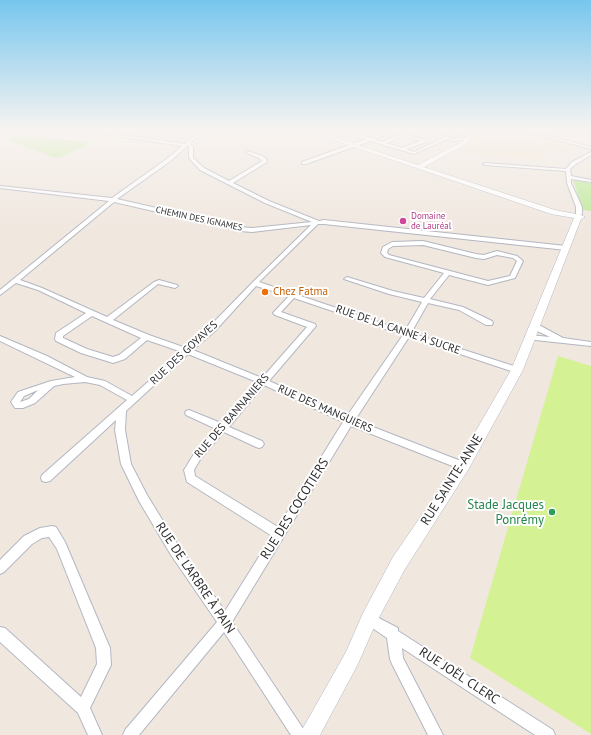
<!DOCTYPE html>
<html>
<head>
<meta charset="utf-8">
<style>
	body { margin:0 }
	canvas { display:block; background:#f0e7df }
</style>
</head>
<body>
<canvas width="591" height="735"></canvas>
<script>
const c = document.querySelector('canvas').getContext('2d');
c.lineJoin = 'round';
function fill(path, color) {
  c.fillStyle = color;
  c.fill(path, 'evenodd');
}
function shape(rows) {
  const path = new Path2D();
  for (const r of rows) {
    path.moveTo(r[0], r[1]);
    for (let i = 2; i < r.length; i += 2) path.lineTo(r[i], r[i + 1]);
  }
  return path;
}
function strokePath(path, color, width, dash) {
  c.strokeStyle = color;
  c.lineWidth = width;
  c.lineCap = dash ? 'butt' : 'round';
  c.setLineDash(dash || []);
  c.stroke(path);
}
function drawText(font, color, halo, rows, align = 'center') {
  c.font = font + ' "PT Sans",sans-serif';
  c.lineWidth = 4;
  c.setLineDash([]);
  c.textBaseline = 'middle';
  c.strokeStyle = halo;
  c.fillStyle = color;
  for (const [text, x, y, turn = 0] of rows) {
    c.save();
    c.translate(x, y);
    c.rotate((+turn || 0) * Math.PI / 180);
    c.textAlign = isNaN(turn) ? turn : align;
    if (halo) c.strokeText(text, 0, 0);
    c.fillText(text, 0, 0);
    c.restore();
  }
}
fill(shape([
	[480,129,499,129,519,132,576,146,566,154,546,151,539,160,463,153,468,141]
]), '#f2e2ce');
fill(shape([
	[18,135,87,142,87,145,59,158,52,157,44,153,6,140],
	[573,180,591,183,591,211,583,210]
]), '#bdea98');
fill(shape([
	[558,356,591,366,591,734,470,658]
]), '#d4f194');
const street = shape([
	[42,129,46,129,39,132,37,131,42,129],
	[72,129,79,129,185,144,202,129,206,129,190,143,193,147,193,158,204,168,229,181,262,161,259,158,247,153,247,151,263,156,267,160,267,162,233,183,269,201,319,221,324,220,566,246,569,248,566,250,324,224,318,224,259,282,405,331,422,302,389,294,344,279,347,277,393,291,424,298,444,273,385,257,381,253,383,247,392,242,423,241,476,254,484,255,497,251,517,256,523,261,515,278,488,285,449,275,430,299,463,307,492,321,493,323,492,325,486,325,459,310,428,303,411,333,520,368,521,370,520,372,514,372,409,337,355,420,466,463,468,466,466,469,463,470,460,469,351,426,232,622,304,730,306,735,291,735,224,632,139,735,123,735,125,730,217,622,171,555,139,501,121,464,115,430,116,420,50,481,46,482,42,481,41,478,42,475,127,400,100,385,85,382,63,384,54,386,35,403,23,408,15,408,11,402,18,392,51,381,75,377,0,341,0,336,47,356,87,377,105,381,132,396,182,352,147,340,125,359,113,363,110,362,81,353,56,341,55,339,56,333,86,313,38,290,16,283,0,295,0,290,109,201,0,188,0,186,112,198,168,158,182,146,72,129],
	[188,145,189,147,189,158,200,170,265,203,312,222,252,228,240,227,117,199,172,160,188,145],
	[114,202,240,231,252,232,311,225,253,282,209,327,186,348,149,335,113,320,158,284,175,288,178,286,177,285,159,280,154,282,107,317,42,288,20,280,114,202],
	[423,245,476,258,484,259,497,255,513,258,517,261,510,276,488,281,389,255,387,253,388,249,393,246,423,245],
	[256,286,289,296,273,313,275,315,307,327,262,378,193,350,215,331,256,286],
	[294,298,403,335,347,416,269,381,316,326,315,324,281,312,294,298],
	[92,316,141,338,119,355,113,357,87,349,63,338,63,336,92,316],
	[188,354,257,382,221,423,189,410,186,411,185,413,186,415,216,429,195,452,186,467,184,470,187,482,272,536,225,611,179,547,147,495,131,464,125,430,126,411,188,354],
	[264,385,343,422,278,527,195,476,194,470,201,458,224,432,256,447,259,448,262,447,264,444,262,441,229,427,264,385],
	[38,390,29,399,20,402,24,396,38,390],
	[335,129,340,129,360,135,377,129,381,129,364,136,370,138,396,129,400,129,374,139,382,142,407,132,409,133,406,135,426,140,426,142,406,149,414,152,443,138,409,130,408,129,413,129,455,139,469,137,471,138,455,141,447,139,414,154,370,141,306,164,302,164,302,162,366,139,335,129],
	[403,136,421,141,402,148,386,143,403,136],
	[442,129,447,129,473,136,471,137,442,129],
	[518,129,523,129,591,147,591,149,518,129],
	[554,129,576,129,567,131,554,129],
	[591,152,591,155,576,164,570,169,571,176,591,180,591,182,571,179,571,183,582,207,582,214,579,216,576,214,576,207,567,183,566,171,485,165,483,164,485,163,566,169,572,162,591,152],
	[531,324,537,324,563,338,591,342,591,346,526,339,525,337,526,335,529,335,550,337,531,328,530,326,531,324],
	[52,526,56,527,65,542,110,648,111,665,90,708,102,735,88,735,78,713,0,642,0,627,5,628,81,697,97,664,96,648,57,549,49,537,42,538,32,544,4,572,0,574,0,560,24,536,40,528,52,526],
	[369,613,398,628,398,631,553,730,555,735,535,735,402,648,403,658,443,735,428,735,392,664,390,659,387,638,365,623,363,619,365,615,369,613]
]);
const secondary = shape([
	[302,129,309,129,418,165,462,142,475,129,479,129,466,144,424,167,555,210,581,215,585,217,581,219,523,370,468,470,405,569,375,625,358,664,320,735,299,735,346,652,363,613,393,557,458,462,511,370,574,218,551,214,302,129]
]);
strokePath(street, '#b3b7c2', 2);
strokePath(secondary, '#b3b7c2', 1);
fill(street, '#fff');
fill(secondary, '#fff');
const sky = c.createLinearGradient(0, 0, 0, 232);
sky.addColorStop(0, '#76c6ee');
sky.addColorStop(0.56, '#f8f4f1');
sky.addColorStop(1, '#f8f4f100');
c.fillStyle = sky;
c.fillRect(0, 0, 591, 232);
for (const [x, y, r, color] of [
	[403,221,4,"#d1479c"],
	[265,292,4,"#e8710a"],
	[552,512,4,"#2e9e5b"]
]) {
  const dot = new Path2D();
  dot.arc(x, y, r, 0, 2 * Math.PI);
  c.fillStyle = color;
  c.fill(dot);
  strokePath(dot, '#fff', 1.5);
}
drawText('9px', '#b23c85', '#fff', [
	["Domaine",411,216],
	["de Lauréal",411,226]
], 'left');
drawText('9px', '#2d2d2d', '#fff', [
	["CHEMIN DES IGNAMES",199,219,12]
]);
drawText('11px', '#c56008', '#fff', [
	["Chez Fatma",273,292]
], 'left');
drawText('11px', '#2d2d2d', '#fff', [
	["RUE DE LA CANNE À SUCRE",398,330,19],
	["RUE DES GOYAVES",184,353,-43],
	["RUE DES MANGUIERS",325,409,24],
	["RUE DES BANNANIERS",232,416,-49]
]);
drawText('13px', '#2d2d2d', '#fff', [
	["RUE SAINTE-ANNE",452,480,-58],
	["RUE DES COCOTIERS",295,509,-58],
	["RUE DE L'ARBRE À PAIN",195,578,56],
	["RUE JOËL CLERC",459,676,33]
]);
drawText('13px', '#27864d', '#fff', [
	["Stade Jacques",544,505],
	["Ponrémy",544,520]
], 'right');
</script>
</body>
</html>
